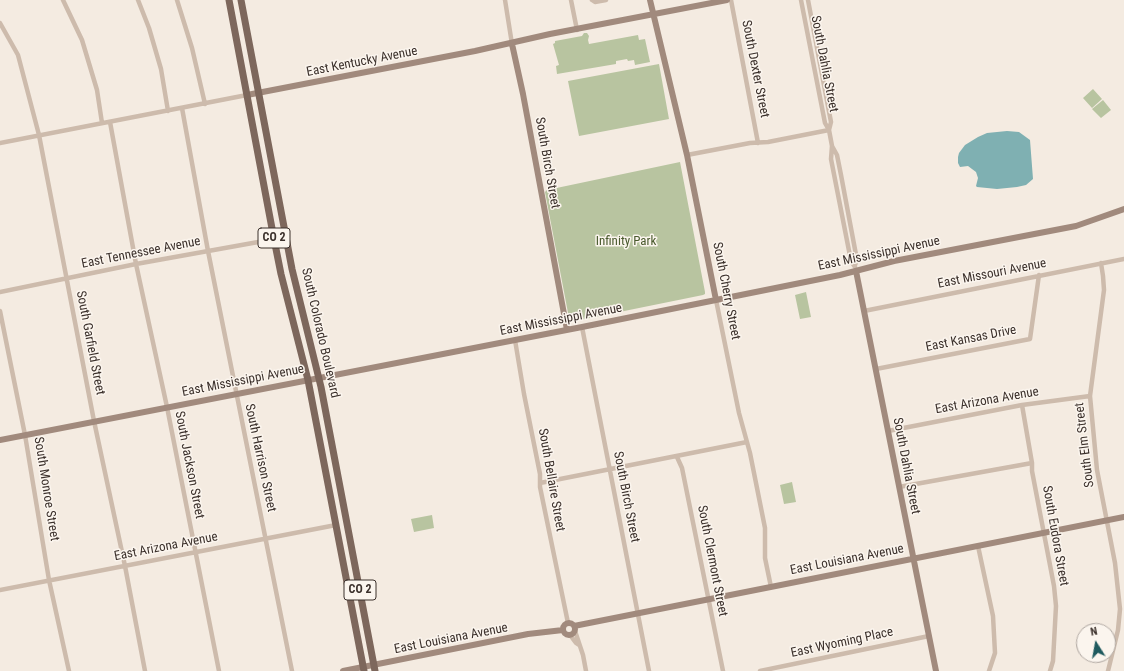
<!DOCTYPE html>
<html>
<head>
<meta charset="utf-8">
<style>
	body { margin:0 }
	#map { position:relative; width:1124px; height:671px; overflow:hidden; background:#f4ebe1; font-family:"Roboto Condensed",sans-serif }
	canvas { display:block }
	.north { position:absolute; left:1076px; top:623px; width:40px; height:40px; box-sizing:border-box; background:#fbf5ee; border:1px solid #aea6a0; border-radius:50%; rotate:349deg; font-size:11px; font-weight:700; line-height:16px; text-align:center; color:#3b302b }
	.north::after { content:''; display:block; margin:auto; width:14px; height:18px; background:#1f5a5e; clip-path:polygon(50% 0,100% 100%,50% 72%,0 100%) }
</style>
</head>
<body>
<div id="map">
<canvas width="1124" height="671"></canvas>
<div class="north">N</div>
</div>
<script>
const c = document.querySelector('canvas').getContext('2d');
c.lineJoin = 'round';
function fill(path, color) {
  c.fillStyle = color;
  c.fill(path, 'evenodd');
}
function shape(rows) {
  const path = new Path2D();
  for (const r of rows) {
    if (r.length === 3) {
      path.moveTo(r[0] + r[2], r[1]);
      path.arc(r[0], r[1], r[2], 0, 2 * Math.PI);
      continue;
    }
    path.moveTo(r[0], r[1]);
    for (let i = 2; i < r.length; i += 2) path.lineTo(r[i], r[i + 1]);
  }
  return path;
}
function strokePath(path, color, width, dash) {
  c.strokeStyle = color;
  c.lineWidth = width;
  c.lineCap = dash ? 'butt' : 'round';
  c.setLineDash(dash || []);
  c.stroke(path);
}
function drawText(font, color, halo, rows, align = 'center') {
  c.font = font + ' "Roboto Condensed",sans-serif';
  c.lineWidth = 3;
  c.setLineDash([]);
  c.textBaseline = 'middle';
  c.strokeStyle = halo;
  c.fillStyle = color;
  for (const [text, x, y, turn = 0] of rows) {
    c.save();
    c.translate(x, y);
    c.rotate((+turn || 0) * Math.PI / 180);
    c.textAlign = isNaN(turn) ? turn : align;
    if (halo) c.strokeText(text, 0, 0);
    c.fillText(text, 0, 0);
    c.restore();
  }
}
fill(shape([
	[584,33,587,33,589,36,588,40,589,44,638,35,639,40,645,39,650,62,635,65,634,60,628,61,627,59,616,61,616,64,557,74,556,66,559,65,553,44,555,43,555,41,582,36],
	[659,64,669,119,579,136,568,81],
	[1093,89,1102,99,1092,108,1083,98],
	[1103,100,1111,110,1101,118,1092,109],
	[680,162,705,292,705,294,703,295,575,321,572,320,569,318,545,192,547,190],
	[806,292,811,317,800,319,795,295],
	[792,482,796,502,784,504,780,485],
	[432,515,434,528,414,532,411,519]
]), '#b8c4a0');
fill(shape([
	[1007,131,1019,132,1030,140,1033,179,1026,185,1017,187,997,189,977,187,976,186,978,178,976,172,968,166,960,167,958,163,958,157,959,153,965,145,978,137,987,133]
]), '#7fb0b2');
strokePath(shape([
	[63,0,82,40,97,90,102,123],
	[138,0,149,28,161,69,168,111],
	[177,0,192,48,205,104],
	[505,0,512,44],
	[571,0,577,30],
	[592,0,595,2,606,0],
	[731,0,758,143],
	[801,0,825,123,829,130,832,146,837,155,841,175,857,260,855,265],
	[808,0,831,122,829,130],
	[0,23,18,55,39,135,94,421,125,566,145,671],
	[182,108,208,251,292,671],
	[110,122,136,264,167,407,219,671],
	[0,143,247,95],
	[832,146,831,159,851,261,855,267],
	[687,155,750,143,768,142,829,130],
	[1101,263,1103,276,1104,290,1090,396,1097,470,1115,563,1120,609,1118,630,1108,671],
	[0,292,136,264,286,237],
	[716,300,739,413,750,453,765,528,765,558,771,587],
	[0,311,25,435,49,580,69,671],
	[864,311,1124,259],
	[582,327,649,671],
	[515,340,524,394,540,474,540,487,568,623],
	[876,369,1030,339,1039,275],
	[1022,405,1032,463,1032,471,1054,586,1056,606,1053,661,1050,671],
	[888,431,1022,405,1090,396],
	[677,457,682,468,723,671],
	[540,483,747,442],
	[899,487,1032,463],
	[978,546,993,616,995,653,989,671],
	[0,590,336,525],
	[575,631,583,655,586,671],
	[570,635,576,643,579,645],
	[760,671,929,636]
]), '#cdbbac', 4.5);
strokePath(shape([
	[650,0,687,155,716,300],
	[512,44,523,94,567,330],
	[247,95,475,51,550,34,727,0],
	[856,271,936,671],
	[0,440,582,327,840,275,894,261,1076,226,1124,209],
	[569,629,6],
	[574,626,1124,517],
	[343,671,528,634,563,630]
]), '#a18a7d', 6);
strokePath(shape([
	[229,0,274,239,281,274,308,380,364,671],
	[241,0,292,269,321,387,375,671]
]), '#7d675c', 7);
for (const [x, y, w] of [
	[274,238,32],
	[360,590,32]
]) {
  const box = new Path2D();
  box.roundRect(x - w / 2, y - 10, w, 20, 3);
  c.fillStyle = '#fbf5ee';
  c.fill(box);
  strokePath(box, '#3b302b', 1);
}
drawText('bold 12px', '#3b302b', null, [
	["CO 2",274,238],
	["CO 2",360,590]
]);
drawText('13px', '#3b302b', '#fbf5ee', [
	["East Kentucky Avenue",362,62,-11],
	["South Dahlia Street",824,64,79],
	["South Dexter Street",755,69,79],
	["South Birch Street",547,163,80],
	["East Tennessee Avenue",141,253,-11],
	["East Mississippi Avenue",879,254,-12],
	["East Missouri Avenue",992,274,-11],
	["South Cherry Street",726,291,79],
	["East Mississippi Avenue",561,320,-11],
	["South Colorado Boulevard",320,333,77],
	["East Kansas Drive",971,339,-11],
	["South Garfield Street",90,343,79],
	["East Mississippi Avenue",243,381,-11],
	["East Arizona Avenue",987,401,-10],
	["South Elm Street",1085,445,-97],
	["South Harrison Street",260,458,78],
	["South Jackson Street",189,465,79],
	["South Dahlia Street",906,466,79],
	["South Bellaire Street",551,480,80],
	["South Monroe Street",46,489,81],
	["South Birch Street",626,497,79],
	["South Eudora Street",1055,536,80],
	["East Arizona Avenue",166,547,-11],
	["East Louisiana Avenue",847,560,-11],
	["South Clermont Street",712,561,79],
	["East Louisiana Avenue",451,639,-11],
	["East Wyoming Place",842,643,-12]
]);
drawText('13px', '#4a5a2e', '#fbf5ee', [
	["Infinity Park",626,242]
]);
</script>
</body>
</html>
